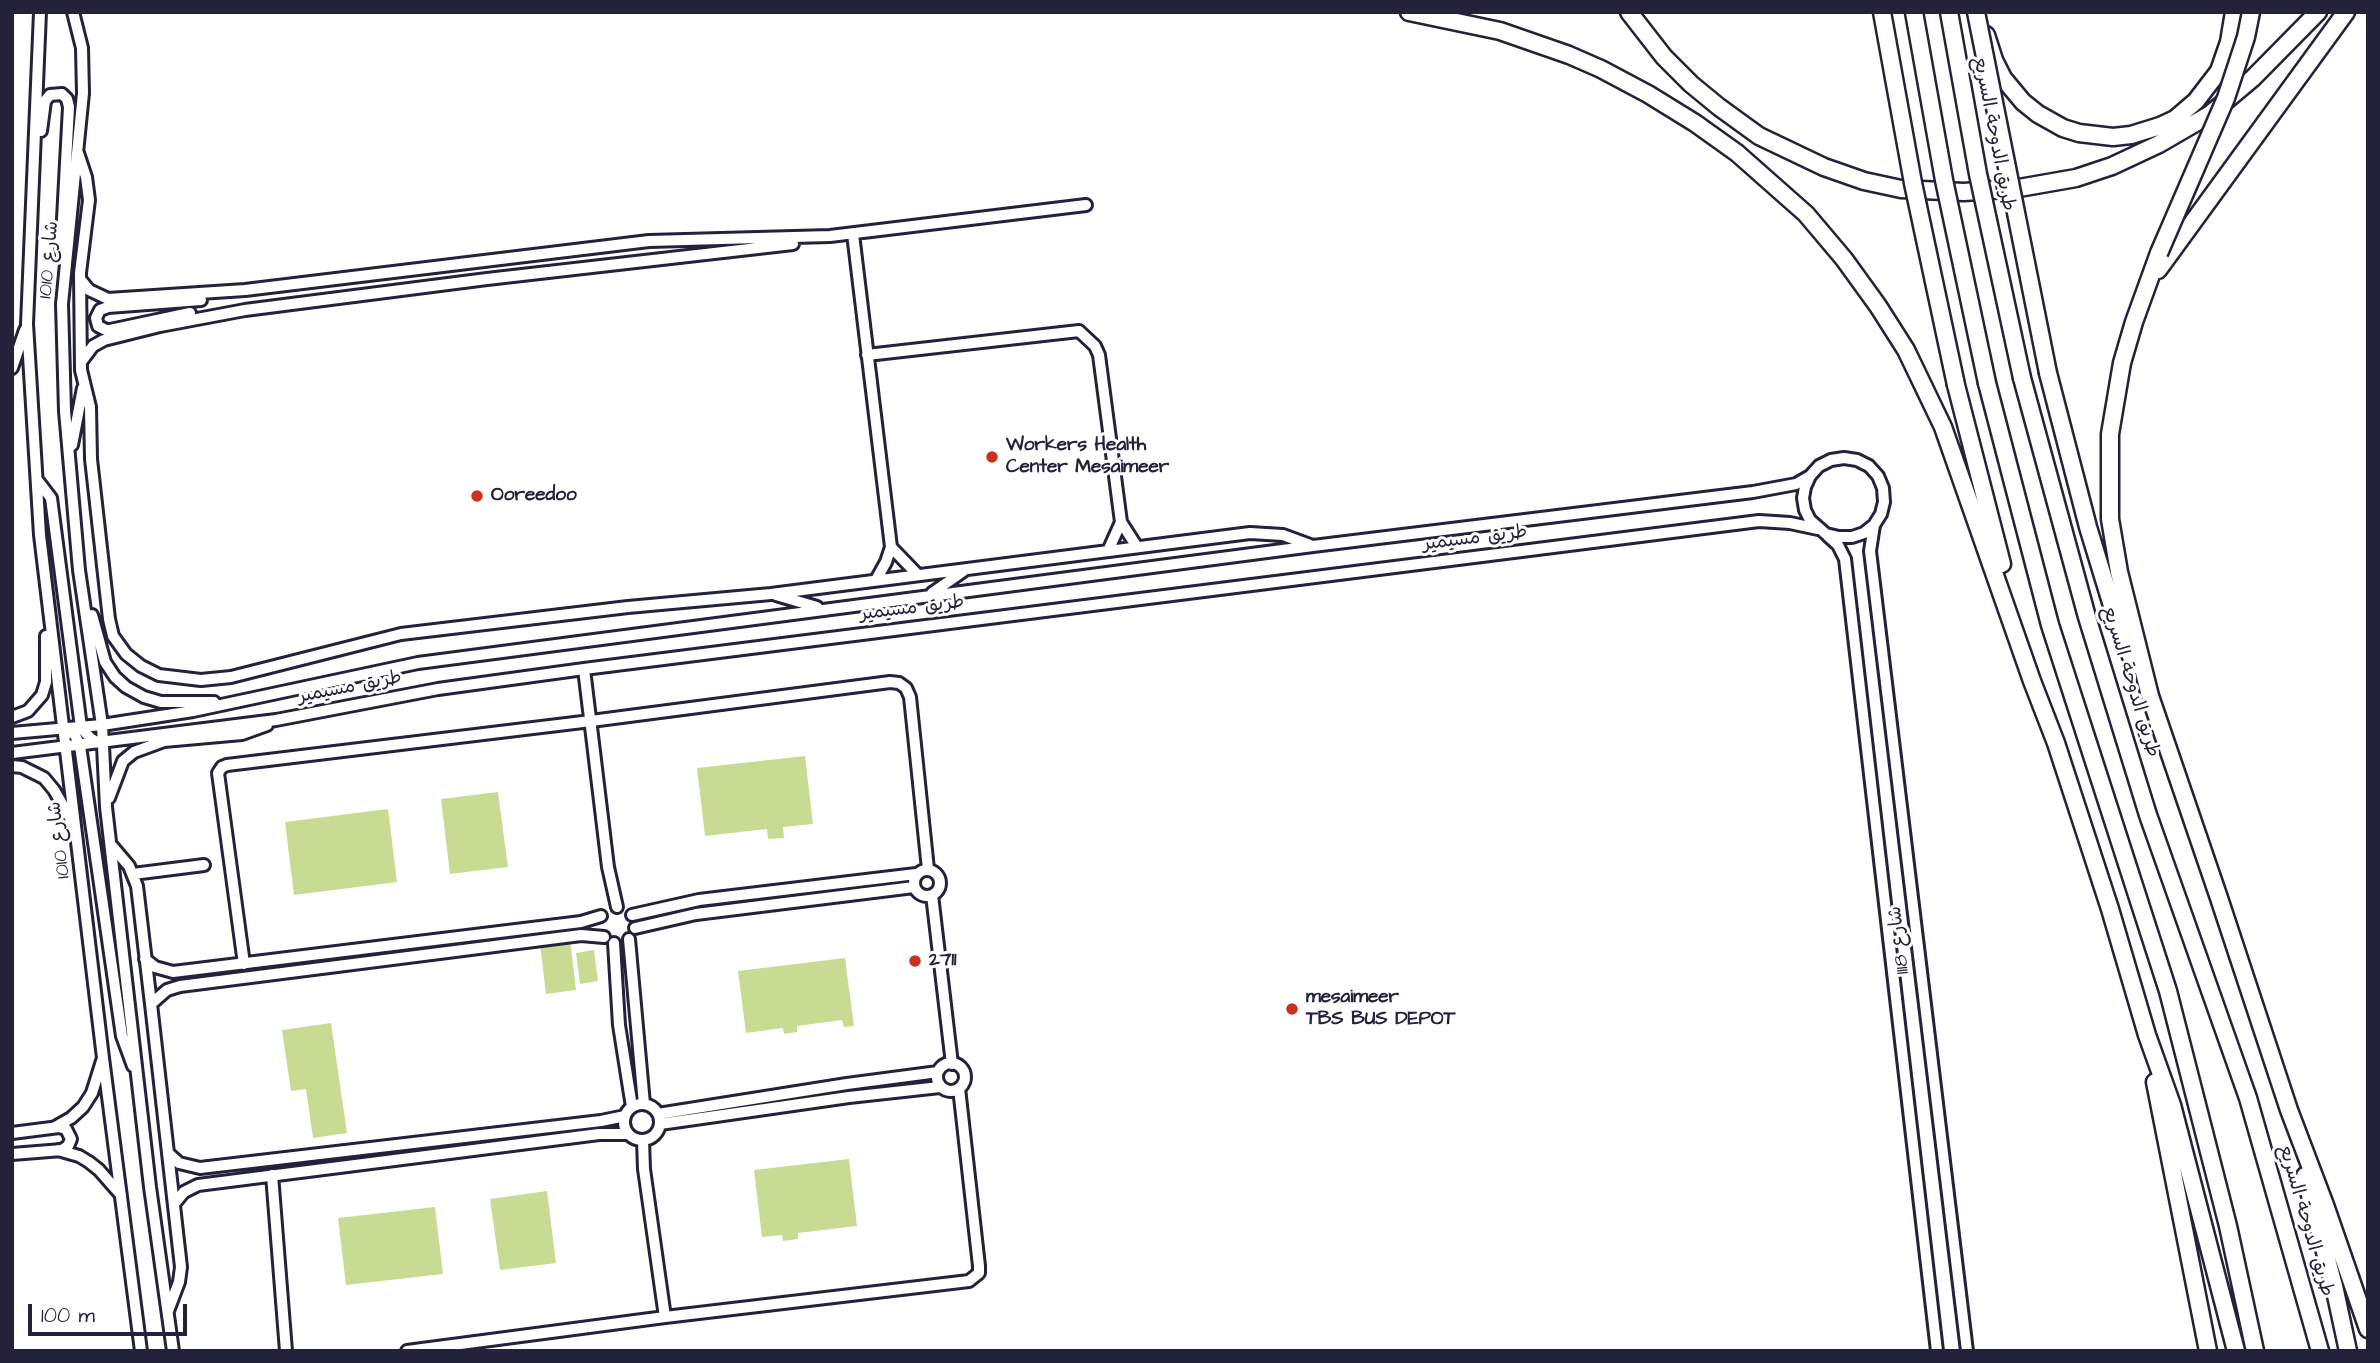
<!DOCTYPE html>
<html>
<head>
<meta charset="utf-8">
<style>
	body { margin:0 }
	#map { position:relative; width:2380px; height:1363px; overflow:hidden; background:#fff; font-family:"Architects Daughter",sans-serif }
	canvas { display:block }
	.frame { position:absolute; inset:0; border:14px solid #22223b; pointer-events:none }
	.scale { position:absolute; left:28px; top:1304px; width:159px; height:32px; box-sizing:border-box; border:4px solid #22223b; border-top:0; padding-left:9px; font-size:21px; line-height:24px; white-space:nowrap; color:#22223b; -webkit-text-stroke:5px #fff; paint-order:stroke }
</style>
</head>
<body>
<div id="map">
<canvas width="2380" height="1363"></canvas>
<div class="frame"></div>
<div class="scale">100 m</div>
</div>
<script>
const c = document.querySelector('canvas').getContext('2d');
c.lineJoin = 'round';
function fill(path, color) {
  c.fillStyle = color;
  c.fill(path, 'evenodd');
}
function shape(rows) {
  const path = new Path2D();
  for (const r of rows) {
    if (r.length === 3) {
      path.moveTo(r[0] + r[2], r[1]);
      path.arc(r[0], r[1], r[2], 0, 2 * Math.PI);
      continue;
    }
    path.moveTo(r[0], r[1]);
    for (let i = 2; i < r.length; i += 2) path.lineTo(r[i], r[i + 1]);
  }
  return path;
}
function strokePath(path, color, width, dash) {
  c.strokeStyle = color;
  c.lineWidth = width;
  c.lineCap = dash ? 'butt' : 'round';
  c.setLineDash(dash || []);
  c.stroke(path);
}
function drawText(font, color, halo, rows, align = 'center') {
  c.font = font + ' "Architects Daughter","Playpen Sans Arabic",sans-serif';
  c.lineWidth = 6;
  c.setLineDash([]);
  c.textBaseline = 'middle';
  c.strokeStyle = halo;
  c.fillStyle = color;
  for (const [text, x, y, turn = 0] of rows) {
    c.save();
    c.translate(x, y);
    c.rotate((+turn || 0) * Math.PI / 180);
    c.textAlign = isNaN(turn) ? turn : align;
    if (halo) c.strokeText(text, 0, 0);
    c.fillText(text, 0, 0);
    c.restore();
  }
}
fill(shape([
	[805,756,813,824,783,827,784,838,768,839,767,829,705,836,697,768],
	[498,792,508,867,450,874,441,799],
	[388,809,397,882,294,895,285,822],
	[570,940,576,990,546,994,540,944],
	[594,950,598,981,580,984,576,953],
	[845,958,854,1026,844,1027,842,1020,797,1026,797,1032,784,1034,783,1028,746,1033,738,971],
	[331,1023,347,1133,313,1138,306,1089,291,1091,282,1030],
	[849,1159,857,1226,798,1233,798,1239,783,1241,782,1235,762,1237,754,1170],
	[547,1191,556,1263,500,1270,490,1199],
	[435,1207,443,1274,346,1285,338,1218]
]), '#c7dc92');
const minor = shape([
	[40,12,27,324,40,535,103,1058,141,1351],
	[73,12,82,48,83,93,62,304,65,411,79,570,102,725,106,807,150,1187,173,1351],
	[41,131,45,101,50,95,62,94,67,99,69,107,61,256],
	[78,153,86,177,89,200,80,273,81,370,90,407,91,459,109,619,113,636,126,654,141,666,159,675,201,680,231,677,401,634,628,607,771,594,1250,533,1283,535,1310,545],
	[853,234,891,547,886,562,876,580],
	[80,279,89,290,108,299,245,290,649,241,830,236,1086,205],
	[190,313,110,330,106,330,98,326,96,318,100,310,108,307,201,300],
	[867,355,1079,331,1095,346,1099,355,1121,522,1137,547],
	[81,362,93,346,104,340,160,326,245,310,487,279,793,244],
	[12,368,25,330],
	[72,445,83,388],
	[38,481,51,498,81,727,90,738,99,743],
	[1874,525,1870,551,1967,1351],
	[1828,536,1838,545,1845,559,1937,1351],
	[891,547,917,574],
	[1108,551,1121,522],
	[932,593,965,570],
	[776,595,817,607],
	[92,615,105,662,115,677,126,687,144,697,161,702,214,702],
	[584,669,608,867,617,907],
	[12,717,28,711,42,695,46,682,46,636],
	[64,728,75,735,80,746,122,1036,133,1066],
	[12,733,102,725,193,711,418,663,1313,546,1753,492,1796,484,1810,476,1819,466,1831,460,1844,458,1857,460,1869,466,1878,476,1883,488,1884,502,1881,514,1874,525,1864,533,1852,537,1839,537,1826,534,1810,520,1805,510,1803,498,1805,487,1810,476],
	[12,753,276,720,438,689,584,669,1498,554,1759,521,1790,523,1818,529],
	[12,766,22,767,44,778,54,790,73,823],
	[109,798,123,761,134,752,164,741,242,734,267,725],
	[112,846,129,866,137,886,151,1004,181,1267,179,1282,168,1311],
	[927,883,13],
	[133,874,204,865],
	[932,895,952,1064],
	[632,915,699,900,916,874],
	[635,928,696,914,914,887],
	[629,939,644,1104],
	[614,943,619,1025,632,1107],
	[145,959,155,967,173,972,581,922,601,916],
	[244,964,218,773,222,767,227,765,591,721,890,682,899,683,906,688,910,697,928,869],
	[151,1004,167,990,180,986,581,935,604,937],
	[951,1077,14],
	[642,1122,18],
	[658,1114,847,1084,938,1072],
	[660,1124,849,1097,940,1087],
	[55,1127,71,1118,83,1107,92,1093,102,1061],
	[12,1133,59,1127,66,1129,71,1139,68,1146,62,1150,12,1154],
	[643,1140,644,1169,665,1317],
	[58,1150,79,1156,89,1162,99,1170,121,1195],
	[168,1153,179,1163,200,1168,601,1121,625,1116],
	[272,1175,286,1351],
	[174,1204,184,1192,198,1185,599,1134,628,1134],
	[407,1351,665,1317,969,1281,979,1273,979,1266,959,1088]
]);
const highway = shape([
	[1409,12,1500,31,1569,55,1601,69,1648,94,1695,123,1737,153,1806,214,1844,259,1878,306,1906,350,1943,427,2032,681,2056,743,2110,909,2147,1035,2172,1105,2236,1351],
	[1629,12,1664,57,1691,84,1719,107,1759,136,1824,167,1864,181,1901,189,1964,192,2019,188,2076,178,2112,166,2159,144,2209,115,2253,78,2318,12],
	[1986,35,1994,60,2003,78,2023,102,2038,114,2063,128,2079,133,2113,137,2131,135,2160,126,2175,119,2196,101,2219,71,2229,42,2234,12],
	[2159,253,2134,322,2122,363,2110,434,2110,519,2119,572,2150,696,2219,898,2289,1110,2325,1205,2368,1329],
	[2158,270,2346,12],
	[2048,373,2088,527,2120,632,2135,665],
	[2022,378,2087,617,2148,815,2248,1098,2320,1351],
	[1987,383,2050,625,2168,991,2228,1226,2255,1351],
	[1956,385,2002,564],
	[2155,1082,2208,1351],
	[2305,1176,2334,1286,2348,1351]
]);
strokePath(minor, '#22223b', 16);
strokePath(highway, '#22223b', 21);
strokePath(minor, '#fff', 10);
strokePath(highway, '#fff', 16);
const highwayBridge = shape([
	[1882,12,1913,183,1956,385],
	[1914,12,1944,180,1987,383],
	[1949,12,1978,174,2022,378],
	[1976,12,2048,373],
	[2159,253,2226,98,2246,37,2251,12]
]);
strokePath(highwayBridge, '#22223b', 21, []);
strokePath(highwayBridge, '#fff', 16);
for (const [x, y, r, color] of [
	[992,457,7,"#c8321e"],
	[477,496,7,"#c8321e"],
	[915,961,7,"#c8321e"],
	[1292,1009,7,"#c8321e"]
]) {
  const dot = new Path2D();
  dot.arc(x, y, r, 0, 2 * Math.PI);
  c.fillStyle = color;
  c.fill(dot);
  strokePath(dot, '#fff', 2.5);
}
drawText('19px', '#22223b', '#fff', [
	["طريق الدوحة السريع",1993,134,79],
	["شارع 1010",50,260,-85],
	["طريق مسيمير",1475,539,-7],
	["طريق مسيمير",912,609,-7],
	["طريق الدوحة السريع",2130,682,73],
	["طريق مسيمير",350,688,-11],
	["شارع 1010",60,840,-97],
	["شارع 1118",1900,940,-97],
	["طريق الدوحة السريع",2305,1221,74]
]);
drawText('bold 19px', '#22223b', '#fff', [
	["Workers Health",1006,446],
	["Center Mesaimeer",1006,468],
	["Ooreedoo",491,496],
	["2711",929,961],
	["mesaimeer",1306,998],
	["TBS BUS DEPOT",1306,1020]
], 'left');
</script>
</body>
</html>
